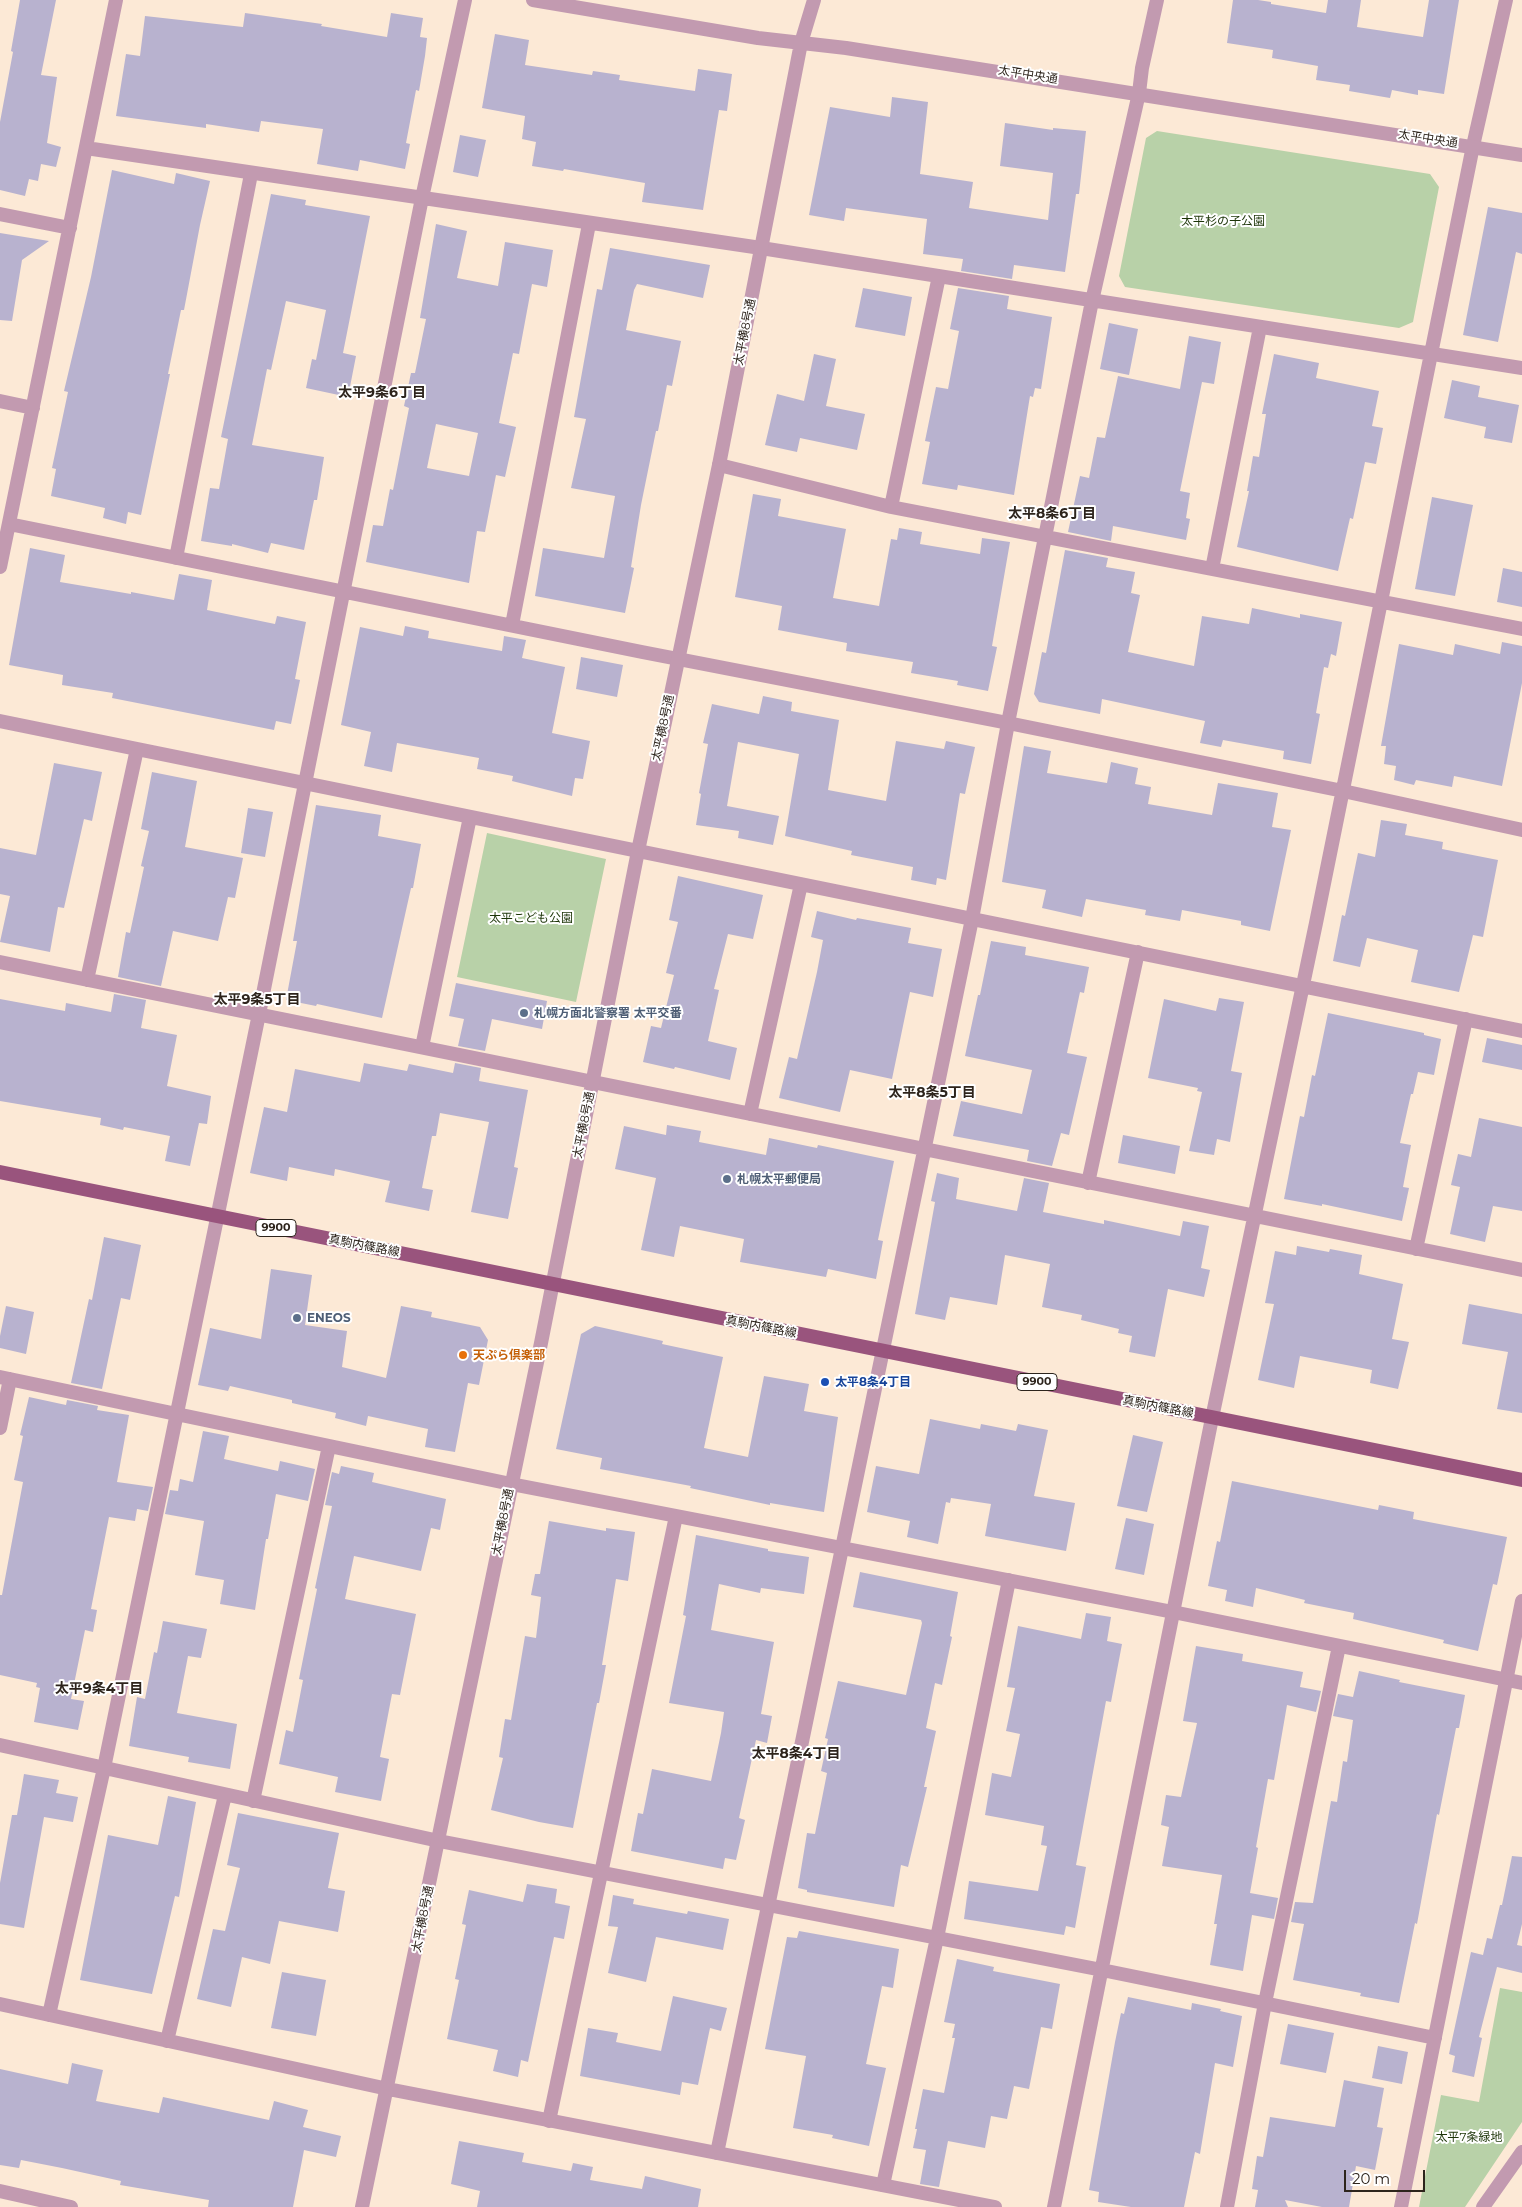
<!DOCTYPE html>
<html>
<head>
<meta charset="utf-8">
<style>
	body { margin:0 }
	#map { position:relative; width:1522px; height:2207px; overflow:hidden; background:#fce9d6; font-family:Montserrat,sans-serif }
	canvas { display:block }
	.scale { position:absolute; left:1344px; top:2170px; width:81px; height:22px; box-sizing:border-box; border:2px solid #2d241c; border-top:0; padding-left:6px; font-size:15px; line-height:18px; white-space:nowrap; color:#2d241c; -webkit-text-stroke:4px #fff; paint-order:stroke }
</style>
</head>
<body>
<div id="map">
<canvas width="1522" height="2207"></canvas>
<div class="scale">20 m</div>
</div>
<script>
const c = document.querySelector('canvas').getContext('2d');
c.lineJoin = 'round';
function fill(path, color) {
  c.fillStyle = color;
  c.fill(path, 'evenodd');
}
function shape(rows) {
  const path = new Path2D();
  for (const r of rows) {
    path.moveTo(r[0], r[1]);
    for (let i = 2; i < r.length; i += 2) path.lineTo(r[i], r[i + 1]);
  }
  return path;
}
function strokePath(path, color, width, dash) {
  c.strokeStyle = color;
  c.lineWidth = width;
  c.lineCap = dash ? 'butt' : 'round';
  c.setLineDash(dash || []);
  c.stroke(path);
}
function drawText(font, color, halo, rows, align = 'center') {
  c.font = font + ' Montserrat,"Noto Sans JP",sans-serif';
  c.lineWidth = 4;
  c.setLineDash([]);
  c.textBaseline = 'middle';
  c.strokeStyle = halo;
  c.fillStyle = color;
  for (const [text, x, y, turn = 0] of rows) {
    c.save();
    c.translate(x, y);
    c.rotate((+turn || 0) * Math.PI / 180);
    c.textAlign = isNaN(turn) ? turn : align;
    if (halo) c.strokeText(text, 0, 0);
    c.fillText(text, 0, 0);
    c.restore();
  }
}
fill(shape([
	[1157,131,1430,174,1439,187,1413,322,1399,328,1125,287,1119,276,1146,138],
	[487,833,606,859,576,1002,457,977],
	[1500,1988,1522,1992,1522,2122,1465,2207,1419,2207,1441,2095,1479,2102]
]), '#b8d1a8');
fill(shape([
	[20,0,56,0,41,75,57,77,47,143,61,147,56,167,41,164,38,181,29,179,25,196,0,190,0,122,13,52,11,51],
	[1233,0,1258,0,1271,2,1271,4,1326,13,1328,0,1361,0,1357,27,1423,37,1429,0,1459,0,1444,94,1418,90,1418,95,1392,90,1390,98,1349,91,1350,85,1316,80,1318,66,1272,58,1273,50,1227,43],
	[245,13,322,24,321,26,387,37,391,13,423,18,420,37,427,38,425,56,419,91,416,90,406,143,410,144,405,169,360,160,358,171,317,164,323,129,261,121,259,132,206,124,206,128,116,116,126,54,140,56,145,16,243,27],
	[495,34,529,40,525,65,592,75,593,71,620,75,619,80,695,91,698,69,732,74,727,111,719,110,703,210,642,202,645,183,564,169,563,171,532,166,536,142,522,139,525,116,482,108],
	[892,97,928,102,920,174,973,182,969,208,1048,220,1053,173,1000,166,1005,123,1053,130,1053,128,1086,131,1079,194,1076,194,1065,272,1014,265,1012,279,961,271,963,259,923,254,927,219,846,208,844,221,809,215,830,107,890,117],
	[460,135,486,140,478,177,453,172],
	[112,170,174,184,176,173,210,181,200,225,184,310,181,310,168,374,170,374,141,515,128,512,126,524,103,518,105,508,51,496,56,469,52,468,68,392,64,391,91,277],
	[271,194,306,200,305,205,370,216,343,353,356,356,348,397,306,388,312,359,316,360,326,310,286,301,271,370,267,369,252,445,324,457,317,500,314,500,304,550,271,543,268,553,232,544,232,546,201,541,210,488,219,489,228,439,221,437],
	[1488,207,1522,213,1522,254,1516,252,1498,342,1463,335],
	[436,224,467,231,457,278,498,286,505,242,553,250,547,287,532,284,519,354,513,353,499,423,516,427,505,477,496,475,485,532,477,531,469,583,366,562,373,525,383,526,390,489,393,490,409,408,404,406,411,373,415,373,426,319,420,318],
	[436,424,478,433,469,476,427,468],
	[0,233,49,241,22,260,12,321,0,320],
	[610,248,710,265,703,298,637,284,634,290,626,330,681,341,672,386,667,385,658,431,656,431,641,505,631,567,634,568,625,613,535,596,543,548,604,558,615,496,571,488,586,419,574,417,597,289,602,290],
	[863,288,912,297,905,336,855,327],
	[958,288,1009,296,1007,309,1052,317,1041,389,1035,388,1033,397,1030,396,1014,495,958,485,957,490,922,484,930,442,925,441,936,387,948,389,959,331,950,329],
	[1109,323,1138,329,1129,375,1100,369],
	[1189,336,1221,342,1214,384,1202,382,1180,491,1190,493,1186,518,1190,519,1186,540,1113,526,1111,541,1068,532,1080,476,1089,478,1097,437,1105,438,1118,376,1180,389],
	[814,354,836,359,826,406,865,414,857,450,800,438,797,452,765,445,777,394,804,401],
	[1274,354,1319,363,1316,378,1379,391,1372,426,1383,428,1376,464,1365,462,1353,519,1350,518,1338,571,1237,547,1249,491,1247,491,1253,456,1259,457,1266,414,1262,414],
	[1452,380,1480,386,1478,397,1519,405,1512,443,1484,438,1486,427,1444,418],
	[753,494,781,499,778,516,846,529,833,598,879,606,891,539,897,540,899,528,922,532,920,544,980,554,982,538,1010,542,992,646,997,647,988,691,957,685,958,681,911,673,913,662,846,651,847,643,778,630,782,606,735,597],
	[1432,497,1473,505,1455,596,1415,589],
	[30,548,65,555,60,582,131,594,131,592,174,600,179,574,212,580,207,610,275,624,277,616,306,622,295,679,300,680,291,724,276,721,274,730,112,698,113,693,62,685,63,675,9,665],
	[1065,550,1108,558,1106,567,1135,572,1131,593,1140,595,1128,652,1194,666,1202,616,1249,624,1252,608,1300,618,1300,614,1342,622,1336,656,1331,654,1328,668,1324,667,1316,713,1320,714,1311,764,1283,759,1284,751,1223,740,1221,747,1200,743,1205,721,1102,699,1100,714,1039,702,1034,694,1042,652,1046,653],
	[1503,568,1522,572,1522,607,1497,602],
	[405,626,429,631,428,638,502,651,504,636,526,640,522,658,565,667,552,733,590,741,583,779,575,778,572,796,512,781,513,776,477,769,479,758,397,743,392,772,364,766,371,732,341,725,360,627,403,636],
	[1502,642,1522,646,1522,683,1502,786,1454,776,1452,787,1416,780,1414,785,1394,780,1396,766,1384,764,1386,746,1381,746,1399,644,1453,655,1455,644,1500,654],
	[581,657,623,665,617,697,576,689],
	[763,696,792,702,791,711,839,720,828,790,886,801,896,741,944,749,946,741,975,747,965,794,960,793,946,880,937,878,936,885,911,880,913,867,851,855,852,851,785,836,799,754,738,742,727,806,779,816,773,845,738,838,739,831,696,825,701,794,699,793,708,744,703,743,712,704,759,714],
	[1024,746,1051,751,1047,773,1107,783,1111,762,1138,768,1135,784,1151,787,1148,804,1212,815,1218,783,1278,793,1272,827,1291,830,1270,931,1241,925,1241,921,1182,910,1180,921,1145,915,1146,910,1086,899,1082,917,1042,908,1046,890,1002,882],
	[54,763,102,772,92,821,84,819,64,908,58,907,50,952,0,942,10,896,0,894,0,848,36,855],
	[152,772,197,781,185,847,243,858,235,898,228,897,218,941,173,931,161,986,118,977,126,932,130,933,144,867,141,866,149,831,141,829],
	[316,805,381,815,378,836,421,844,413,888,411,888,382,1018,317,1004,316,1006,286,1000,297,941,293,941],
	[248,808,273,812,265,857,241,853],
	[1381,820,1407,824,1405,835,1443,842,1442,849,1498,860,1483,937,1473,935,1459,992,1411,982,1418,950,1367,938,1360,967,1333,961,1342,915,1345,916,1358,853,1375,857],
	[678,876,763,895,753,939,728,934,714,989,719,990,708,1041,737,1048,730,1080,675,1067,674,1069,643,1062,651,1026,661,1028,674,975,666,973,678,922,669,920],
	[817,911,856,920,857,918,911,928,908,943,942,949,933,997,910,992,892,1079,850,1070,840,1112,779,1098,789,1057,797,1059,817,972,823,940,811,937],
	[991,941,1026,947,1025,955,1089,967,1084,993,1080,992,1067,1053,1087,1057,1069,1135,1061,1133,1052,1166,1027,1161,1029,1150,953,1136,961,1101,1022,1114,1032,1070,965,1056,978,995,980,995],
	[456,983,547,1001,542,1029,492,1019,485,1051,458,1046,464,1019,449,1016],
	[114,994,146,1000,141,1028,177,1035,167,1086,211,1096,207,1124,199,1123,190,1166,165,1161,170,1136,124,1127,123,1130,100,1125,101,1118,0,1101,0,999,65,1011,66,1003,111,1012],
	[1219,998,1244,1002,1231,1071,1242,1073,1230,1142,1217,1139,1214,1155,1189,1151,1202,1092,1197,1091,1198,1088,1148,1078,1164,999,1216,1011],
	[1328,1013,1424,1033,1424,1035,1441,1039,1434,1075,1418,1072,1413,1094,1411,1094,1400,1143,1411,1145,1403,1187,1409,1188,1402,1221,1322,1204,1322,1206,1284,1199,1300,1116,1304,1117,1312,1075,1315,1076],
	[1487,1038,1522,1045,1522,1070,1482,1062],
	[364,1063,407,1071,409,1064,453,1073,455,1063,481,1068,479,1081,528,1090,514,1167,518,1168,508,1219,471,1212,489,1122,440,1113,436,1136,432,1136,422,1188,433,1190,429,1211,385,1202,390,1181,335,1169,334,1176,289,1167,287,1181,250,1173,264,1107,287,1112,295,1069,360,1082],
	[1479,1118,1522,1127,1522,1211,1493,1206,1485,1242,1450,1234,1460,1187,1451,1185,1458,1154,1471,1157],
	[667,1125,701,1131,699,1142,766,1155,769,1138,817,1148,818,1145,894,1161,878,1240,883,1241,876,1279,828,1269,826,1277,740,1262,744,1239,680,1226,674,1257,641,1250,656,1178,615,1169,624,1126,666,1135],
	[1123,1135,1180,1146,1175,1174,1118,1163],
	[937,1173,959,1178,956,1199,1017,1211,1024,1178,1049,1183,1043,1212,1104,1224,1104,1220,1180,1236,1183,1221,1209,1226,1201,1268,1210,1270,1204,1297,1168,1289,1155,1357,1129,1352,1132,1336,1118,1333,1119,1329,1081,1320,1082,1315,1042,1307,1050,1264,1005,1255,997,1305,950,1297,945,1320,915,1314,935,1202,931,1201],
	[104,1237,141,1245,130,1300,121,1298,102,1389,71,1383,89,1299,92,1300],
	[1297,1246,1329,1252,1330,1249,1362,1255,1359,1274,1403,1284,1392,1339,1409,1342,1398,1389,1370,1383,1372,1370,1300,1356,1294,1388,1258,1380,1274,1304,1265,1303,1275,1251,1296,1255],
	[271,1269,312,1275,305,1325,347,1331,342,1367,386,1378,401,1306,432,1312,431,1317,480,1327,488,1340,479,1385,468,1383,455,1452,425,1447,428,1429,368,1416,366,1426,335,1418,336,1413,292,1403,292,1400,230,1386,228,1391,198,1385,210,1328,261,1339],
	[1469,1304,1522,1314,1522,1413,1497,1409,1508,1352,1462,1344],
	[6,1306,34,1312,26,1354,0,1348,0,1336],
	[595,1326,663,1341,662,1344,723,1357,704,1448,748,1457,764,1376,809,1384,804,1411,838,1417,824,1512,770,1503,770,1505,690,1488,691,1486,600,1469,602,1458,556,1449,581,1334],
	[29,1397,66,1405,67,1400,98,1406,97,1410,129,1415,117,1482,153,1487,148,1511,137,1509,135,1521,109,1517,91,1609,97,1610,93,1632,85,1630,71,1699,84,1701,78,1730,34,1722,40,1688,36,1687,37,1683,0,1675,0,1595,2,1595,23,1482,14,1480,23,1436,20,1435],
	[930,1419,980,1429,981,1424,1016,1431,1018,1424,1048,1430,1034,1496,1075,1503,1066,1551,985,1536,991,1504,951,1498,950,1503,946,1502,938,1544,907,1537,910,1521,867,1512,876,1466,919,1474],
	[203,1431,229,1436,224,1459,278,1471,280,1461,315,1469,308,1501,276,1494,268,1539,266,1539,255,1610,220,1604,224,1580,195,1575,204,1521,165,1514,170,1490,178,1491,180,1479,193,1482],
	[1133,1435,1163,1442,1147,1512,1117,1506],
	[341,1466,374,1473,372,1482,446,1499,440,1530,431,1528,421,1571,354,1556,345,1599,416,1614,400,1695,392,1694,380,1757,389,1759,381,1801,335,1792,338,1777,279,1764,286,1730,293,1732,303,1680,299,1679,317,1589,315,1588,332,1506,325,1505,332,1472,339,1474],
	[1232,1481,1378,1510,1379,1505,1414,1512,1413,1519,1507,1537,1497,1585,1493,1584,1478,1651,1443,1643,1444,1640,1353,1619,1354,1613,1304,1603,1305,1600,1256,1588,1253,1607,1225,1601,1227,1590,1208,1586,1217,1541,1220,1542],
	[1126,1518,1154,1524,1144,1575,1115,1569],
	[549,1521,606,1531,606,1528,635,1532,628,1581,616,1579,602,1665,606,1665,599,1703,597,1703,573,1828,539,1822,491,1810,503,1758,499,1757,505,1719,511,1720,525,1636,536,1638,541,1597,531,1595,535,1574,540,1574],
	[696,1535,768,1549,768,1551,809,1557,804,1594,761,1588,760,1593,719,1584,711,1630,774,1642,761,1714,772,1716,767,1743,756,1740,739,1818,745,1820,736,1860,725,1858,723,1869,631,1851,638,1813,643,1814,652,1769,711,1781,721,1733,724,1712,669,1703,686,1616,683,1615],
	[860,1572,958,1592,950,1636,952,1637,942,1685,935,1683,926,1728,936,1731,924,1787,927,1787,908,1867,901,1865,894,1907,807,1892,807,1890,798,1888,807,1833,815,1834,827,1773,821,1771,828,1739,825,1738,838,1681,906,1695,922,1623,921,1620,853,1607],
	[1086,1613,1111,1617,1107,1641,1122,1644,1111,1702,1106,1701,1076,1865,1086,1867,1075,1928,1066,1926,1064,1935,964,1919,969,1881,1038,1891,1047,1846,1041,1845,1044,1826,985,1815,992,1773,1011,1777,1020,1734,1006,1731,1015,1688,1007,1687,1018,1626,1081,1639],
	[163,1621,207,1629,201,1658,188,1656,177,1713,237,1724,230,1769,188,1762,189,1757,129,1746,137,1697,145,1699,154,1652,157,1653],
	[1196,1646,1243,1654,1242,1661,1303,1672,1300,1687,1321,1691,1316,1712,1287,1705,1274,1780,1268,1779,1256,1847,1258,1848,1250,1893,1278,1898,1274,1919,1252,1915,1243,1971,1210,1965,1217,1924,1214,1924,1222,1875,1162,1866,1169,1827,1161,1825,1166,1795,1181,1797,1197,1723,1183,1721],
	[1359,1671,1400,1680,1399,1682,1465,1695,1459,1728,1456,1728,1439,1815,1437,1814,1417,1924,1415,1923,1399,2003,1360,1996,1361,1993,1293,1980,1304,1924,1291,1922,1295,1902,1313,1903,1331,1801,1337,1802,1343,1761,1347,1762,1353,1720,1333,1716,1338,1694,1353,1697],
	[24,1774,59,1780,56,1793,78,1797,73,1822,44,1817,24,1928,0,1924,0,1883,12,1815,17,1815],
	[168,1796,196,1802,179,1897,175,1896,152,1994,80,1980,108,1835,158,1845],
	[238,1813,339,1833,328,1888,345,1891,338,1932,279,1921,270,1964,242,1957,231,2007,197,1999,213,1929,225,1931,240,1868,227,1865],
	[1512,1856,1522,1857,1522,1924,1517,1945,1522,1946,1522,1973,1497,1967,1479,2037,1482,2038,1474,2077,1452,2072,1455,2056,1449,2054,1471,1952,1483,1955,1487,1938,1492,1939,1500,1905,1502,1905],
	[527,1884,557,1889,555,1903,570,1906,564,1939,554,1937,528,2062,521,2060,518,2077,493,2071,498,2050,447,2039,459,1980,455,1979,466,1925,462,1924,469,1890,523,1902],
	[613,1895,634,1899,633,1904,687,1914,688,1911,729,1919,723,1950,656,1937,646,1982,608,1973,618,1927,608,1926],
	[799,1931,899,1949,893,1988,882,1986,866,2064,886,2068,869,2146,832,2138,833,2135,793,2128,806,2056,765,2049,787,1937,797,1938],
	[957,1959,994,1967,993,1971,1060,1984,1052,2029,1041,2027,1029,2089,1014,2086,1007,2119,991,2116,985,2148,948,2141,939,2187,920,2184,926,2150,913,2148,917,2129,915,2129,923,2089,944,2093,955,2038,952,2038,955,2024,944,2022],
	[282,1972,326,1980,316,2036,271,2028],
	[673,1996,727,2008,721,2031,710,2028,698,2085,682,2082,680,2095,580,2076,588,2028,618,2033,616,2042,661,2051],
	[1128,1997,1191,2010,1192,2003,1221,2009,1220,2011,1242,2016,1233,2067,1215,2063,1200,2154,1195,2152,1184,2207,1131,2207,1098,2202,1099,2192,1089,2190,1115,2042,1121,2013,1124,2014],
	[1288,2024,1334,2033,1326,2073,1280,2064],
	[1378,2046,1408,2052,1402,2084,1372,2078],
	[72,2063,103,2070,96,2101,159,2113,163,2097,269,2120,274,2101,308,2110,303,2127,341,2136,336,2157,304,2150,293,2207,208,2207,209,2200,120,2185,121,2181,62,2168,21,2160,19,2168,0,2165,0,2069,68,2084],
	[1344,2080,1384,2088,1377,2127,1383,2128,1375,2170,1356,2166,1349,2207,1322,2207,1285,2200,1288,2207,1255,2207,1258,2190,1252,2189,1257,2156,1263,2157,1270,2117,1335,2127],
	[459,2141,524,2153,522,2162,571,2171,573,2163,593,2167,590,2180,642,2189,645,2176,701,2189,698,2207,477,2207,480,2191,451,2184]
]), '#b8b2cf');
strokePath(shape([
	[86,148,761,248,1522,368],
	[0,214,70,228],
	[0,401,33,408],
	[719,465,891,507,1522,629],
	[891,507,939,276],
	[9,524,642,652,1008,723,1343,791,1522,830],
	[176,558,251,174],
	[0,567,116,0],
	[1212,569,1260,327],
	[512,625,589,224],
	[0,721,1522,1031],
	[0,962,1522,1270],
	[87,980,137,749],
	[422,1047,470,817],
	[750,1114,801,884],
	[1088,1183,1138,952],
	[1416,1249,1466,1019],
	[0,1377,511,1484,1173,1612,1522,1683],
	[0,1428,10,1379],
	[0,1745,439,1841,1102,1970,1435,2038],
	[253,1801,329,1446],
	[0,2004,388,2089],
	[49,2015,104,1768,259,1014,422,198,465,0],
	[167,2041,225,1795],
	[549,2121,676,1516],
	[717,2153,972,919,1008,723,1092,301,1139,93,1142,68,1157,0],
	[883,2185,937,1938,1009,1580],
	[0,2191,71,2207],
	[1054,2207,1212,1418,1316,923,1473,146,1506,0],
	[1227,2207,1265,2003,1339,1646],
	[1401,2207,1522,1601]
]), '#c29ab0', 14);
strokePath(shape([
	[533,0,758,38,846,48,1522,155],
	[388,2089,995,2207],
	[362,2207,541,1343,638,851,719,465,801,43,814,0],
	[1483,2207,1522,2152]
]), '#c29ab0', 14);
strokePath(shape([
	[0,1172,1522,1480]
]), '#99547d', 14);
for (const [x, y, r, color] of [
	[524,1013,5,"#5c6f8a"],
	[727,1179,5,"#5c6f8a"],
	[297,1318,5,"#5c6f8a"],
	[463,1355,5,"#e8710a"],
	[825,1382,5,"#1a4fb4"]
]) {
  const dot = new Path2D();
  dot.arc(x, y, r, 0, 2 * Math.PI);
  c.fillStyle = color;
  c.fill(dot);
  strokePath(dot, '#fff', 2);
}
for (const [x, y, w] of [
	[276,1228,40],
	[1037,1382,40]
]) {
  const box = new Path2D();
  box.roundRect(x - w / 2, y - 8.5, w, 17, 4);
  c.fillStyle = '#fff';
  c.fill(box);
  strokePath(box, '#2d241c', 1);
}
drawText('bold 11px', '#2d241c', null, [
	["9900",276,1228],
	["9900",1037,1382]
]);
drawText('12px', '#2d241c', '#fff', [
	["太平中央通",1028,75,9],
	["太平中央通",1428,139,9],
	["太平横8号通",745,332,-79],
	["太平横8号通",663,728,-78],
	["太平横8号通",584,1125,-79],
	["真駒内篠路線",364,1246,11],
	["真駒内篠路線",761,1327,11],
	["真駒内篠路線",1158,1407,11],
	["太平横8号通",503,1522,-79],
	["太平横8号通",423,1919,-79]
]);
drawText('12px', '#1c3407', '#fff', [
	["太平杉の子公園",1223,221],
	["太平こども公園",531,918],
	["太平7条緑地",1469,2137]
]);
drawText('bold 12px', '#4e5e75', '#fff', [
	["札幌方面北警察署 太平交番",534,1013],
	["札幌太平郵便局",737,1179],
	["ENEOS",307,1318]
], 'left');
drawText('bold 12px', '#c56008', '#fff', [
	["天ぷら倶楽部",473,1355]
], 'left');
drawText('bold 12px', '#164399', '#fff', [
	["太平8条4丁目",835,1382]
], 'left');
drawText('bold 14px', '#2d241c', '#fff', [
	["太平9条6丁目",382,393],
	["太平8条6丁目",1052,514],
	["太平9条5丁目",257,1000],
	["太平8条5丁目",932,1093],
	["太平9条4丁目",99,1689],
	["太平8条4丁目",796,1754]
]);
</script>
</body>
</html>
